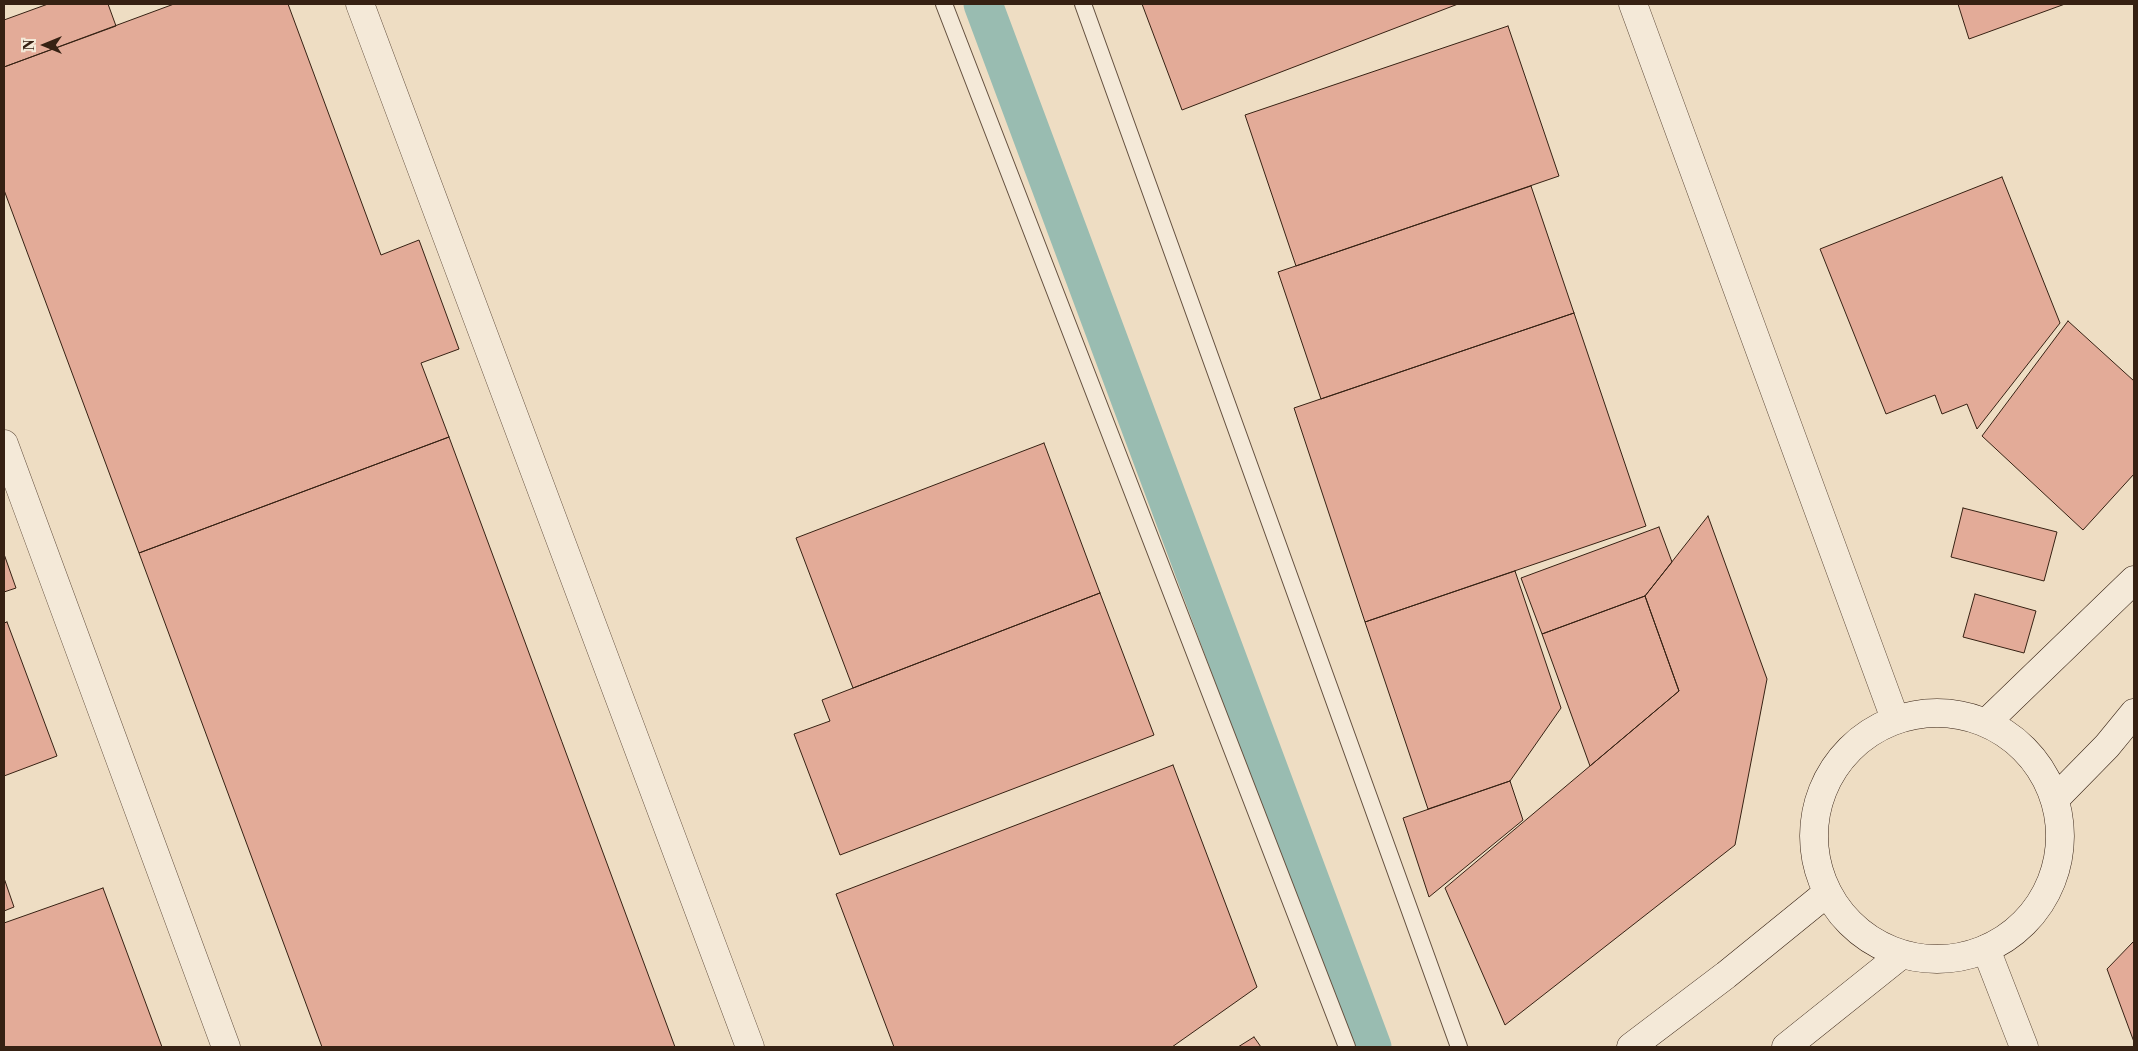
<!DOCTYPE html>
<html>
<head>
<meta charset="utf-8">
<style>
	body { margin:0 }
	#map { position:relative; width:2138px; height:1051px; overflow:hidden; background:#eeddc3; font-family:"Libre Bodoni",serif }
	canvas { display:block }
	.frame { position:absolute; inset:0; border:5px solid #362113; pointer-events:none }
	.north { position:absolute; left:20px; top:20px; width:50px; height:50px; -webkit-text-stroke:4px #f4e9d8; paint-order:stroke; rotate:270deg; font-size:14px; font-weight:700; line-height:20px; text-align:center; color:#362113 }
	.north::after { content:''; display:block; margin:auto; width:18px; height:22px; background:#362113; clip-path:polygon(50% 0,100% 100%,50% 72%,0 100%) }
</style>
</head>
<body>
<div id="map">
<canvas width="2138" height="1051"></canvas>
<div class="frame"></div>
<div class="north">N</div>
</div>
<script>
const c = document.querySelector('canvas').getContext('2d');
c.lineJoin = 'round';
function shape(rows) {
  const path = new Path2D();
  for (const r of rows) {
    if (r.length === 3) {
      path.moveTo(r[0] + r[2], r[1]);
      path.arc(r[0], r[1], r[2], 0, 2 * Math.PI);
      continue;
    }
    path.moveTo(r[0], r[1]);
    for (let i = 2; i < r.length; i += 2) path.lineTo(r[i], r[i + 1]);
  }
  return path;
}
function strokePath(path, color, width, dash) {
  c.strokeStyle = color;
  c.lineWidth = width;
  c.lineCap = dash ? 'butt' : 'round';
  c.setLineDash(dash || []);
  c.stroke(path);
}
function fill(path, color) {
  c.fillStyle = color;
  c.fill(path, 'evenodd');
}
strokePath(shape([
	[983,4,1372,1047]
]), '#99bcb1', 39);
const building = shape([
	[48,4,108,4,116,26,4,67,4,20,48,4],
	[174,4,288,4,381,255,419,240,459,349,421,363,449,437,139,553,4,190,4,67,174,4],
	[1142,4,1458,4,1182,110,1142,4],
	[1958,4,2065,4,1969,39,1958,4],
	[1508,26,1559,176,1296,266,1245,115,1508,26],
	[2002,177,2060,323,1977,429,1967,404,1942,414,1935,395,1886,414,1820,249,2002,177],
	[1531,186,1574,313,1321,399,1278,272,1531,186],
	[1574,313,1646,526,1365,622,1294,408,1574,313],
	[2068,321,2134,381,2134,474,2083,530,1982,436,2068,321],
	[449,437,675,1047,322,1047,139,553,449,437],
	[1044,443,1100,593,853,688,796,538,1044,443],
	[1963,508,2057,532,2044,581,1951,557,1963,508],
	[1708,516,1767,679,1735,845,1505,1025,1445,888,1679,691,1645,596,1708,516],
	[1659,527,1672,562,1645,596,1542,634,1521,578,1659,527],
	[4,554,16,588,4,592,4,554],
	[1515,571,1561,708,1510,781,1428,809,1365,622,1515,571],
	[1100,593,1154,735,840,855,794,734,830,721,822,700,1100,593],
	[1975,594,2036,611,2024,653,1963,637,1975,594],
	[1645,596,1679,691,1590,766,1542,634,1645,596],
	[7,622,57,756,4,776,4,623,7,622],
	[1173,765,1257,987,1172,1047,894,1047,836,894,1173,765],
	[1510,781,1523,820,1429,897,1403,818,1510,781],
	[4,878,14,907,4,911,4,878],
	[103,888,162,1047,4,1047,4,923,103,888],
	[2134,941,2134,1042,2107,969,2134,941],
	[1254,1037,1261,1047,1238,1047,1254,1037]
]);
fill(building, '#e3ab98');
strokePath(building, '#362113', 1);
const lane = shape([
	[944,4,1347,1047],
	[1083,4,1459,1047]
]);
const street = shape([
	[360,4,750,1047],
	[1633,4,1895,719],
	[4,444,226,1047],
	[1986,949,2024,1047]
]);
const secondary = shape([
	[1937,836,123],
	[1987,722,2134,580],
	[2056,798,2107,746,2134,713],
	[1631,1047,1726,975,1827,893],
	[1786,1047,1901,955]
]);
strokePath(lane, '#64503f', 18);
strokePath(street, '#64503f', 29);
strokePath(secondary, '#362113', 29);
strokePath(lane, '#f4e9d8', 16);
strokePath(street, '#f4e9d8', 28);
strokePath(secondary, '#f4e9d8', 28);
</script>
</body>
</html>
